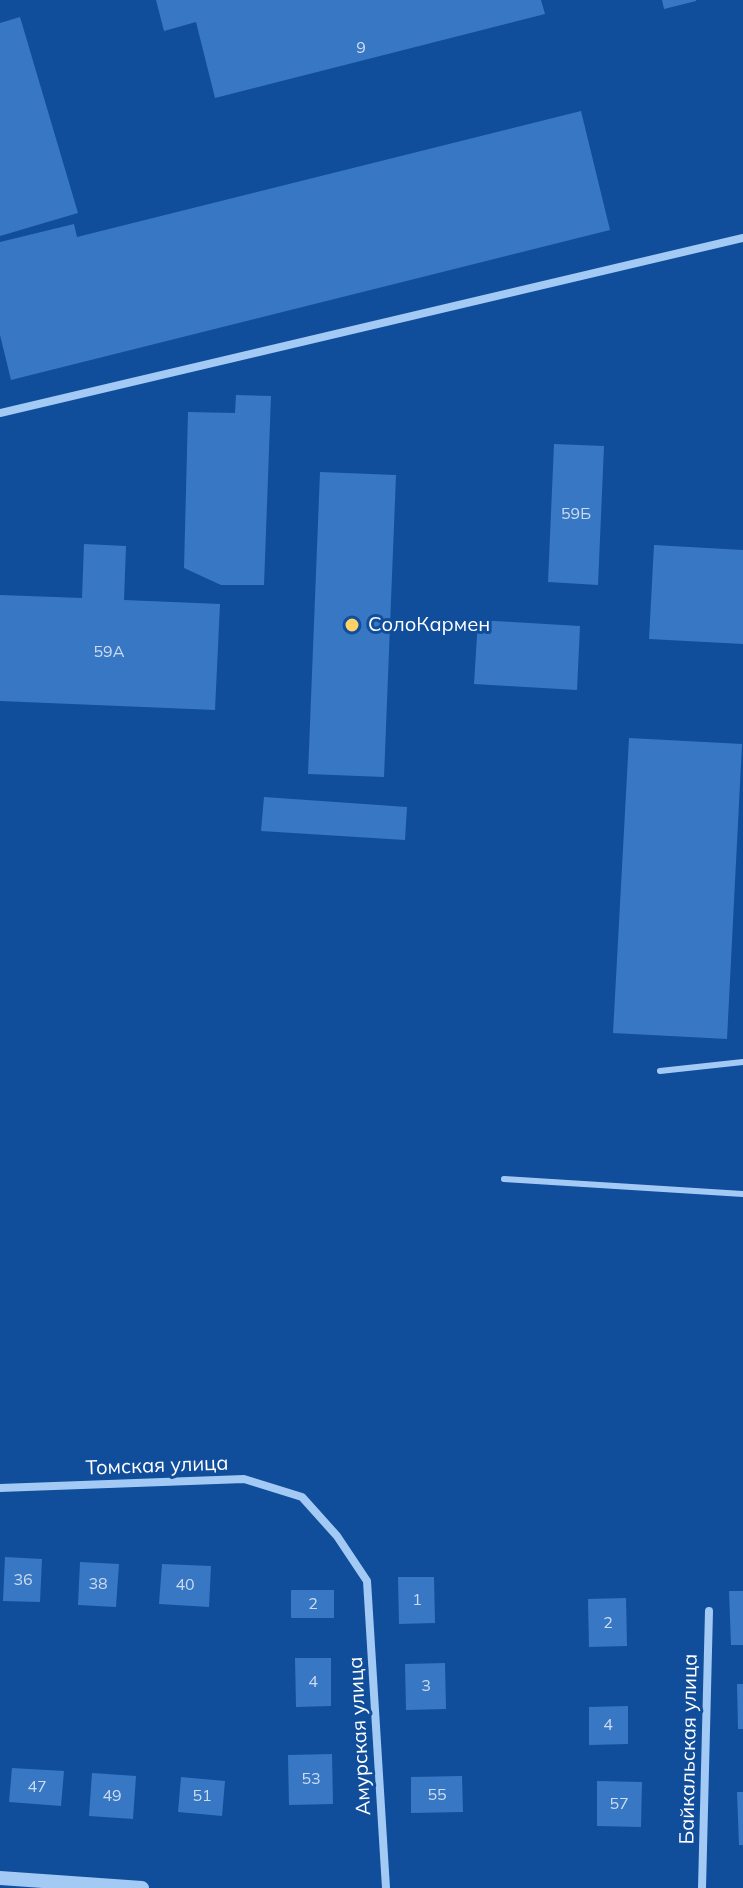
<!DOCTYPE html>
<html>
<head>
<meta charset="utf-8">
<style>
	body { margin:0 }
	canvas { display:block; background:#104d9b }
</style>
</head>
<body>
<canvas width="743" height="1888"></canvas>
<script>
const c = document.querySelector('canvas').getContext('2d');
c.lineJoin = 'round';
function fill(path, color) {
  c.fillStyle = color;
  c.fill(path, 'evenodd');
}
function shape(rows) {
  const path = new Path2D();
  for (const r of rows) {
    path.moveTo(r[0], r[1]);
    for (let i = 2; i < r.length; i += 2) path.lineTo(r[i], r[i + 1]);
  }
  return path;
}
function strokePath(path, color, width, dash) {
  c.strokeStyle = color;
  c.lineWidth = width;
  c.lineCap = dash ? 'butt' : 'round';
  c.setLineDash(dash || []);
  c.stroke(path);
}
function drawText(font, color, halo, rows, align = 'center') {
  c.font = font + ' Mulish,sans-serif';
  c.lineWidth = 6;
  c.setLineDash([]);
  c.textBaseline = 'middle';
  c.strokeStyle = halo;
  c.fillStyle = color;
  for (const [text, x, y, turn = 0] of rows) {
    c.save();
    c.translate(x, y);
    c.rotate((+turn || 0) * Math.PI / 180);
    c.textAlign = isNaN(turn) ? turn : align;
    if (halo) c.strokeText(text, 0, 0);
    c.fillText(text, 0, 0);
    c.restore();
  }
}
fill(shape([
	[156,0,541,0,545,14,215,98,196,22,164,31],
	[662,0,696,0,696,1,664,9],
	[20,17,78,213,0,236,0,23],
	[581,111,610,230,11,380,0,335,0,242,74,224,77,237],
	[236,395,271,396,264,585,221,585,184,568,188,412,235,413],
	[554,444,604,446,598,585,548,582],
	[320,472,396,475,384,777,308,774],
	[84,544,126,546,124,600,220,604,215,710,0,701,0,595,82,598],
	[654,545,743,550,743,644,649,639],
	[478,620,580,626,577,690,474,684],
	[629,738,742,744,727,1039,613,1033],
	[264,797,407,807,405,840,261,831],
	[5,1557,42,1559,40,1602,3,1601],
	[80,1562,119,1564,116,1607,78,1605],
	[162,1564,211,1566,209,1607,159,1604],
	[398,1577,434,1577,435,1623,399,1624],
	[291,1590,334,1590,334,1618,291,1618],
	[729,1591,743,1591,743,1645,731,1645],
	[626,1598,627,1646,589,1647,588,1599],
	[295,1658,331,1658,331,1706,296,1707],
	[445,1663,446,1709,406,1710,405,1664],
	[737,1684,743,1684,743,1729,738,1729],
	[628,1706,628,1744,589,1745,589,1707],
	[332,1754,333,1804,289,1805,288,1755],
	[12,1768,64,1771,61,1806,9,1802],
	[92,1773,136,1776,133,1819,89,1816],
	[462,1776,463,1812,411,1813,411,1777],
	[181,1777,225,1781,222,1816,178,1812],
	[597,1781,642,1782,641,1827,597,1826],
	[737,1792,743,1792,743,1845,739,1845]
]), '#3877c3');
strokePath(shape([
	[660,1071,743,1062],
	[504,1179,743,1194]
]), '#a3c9f5', 6);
strokePath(shape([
	[0,413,743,238],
	[0,1488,244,1479,302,1497,337,1536,367,1581,386,1888],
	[702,1888,709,1611]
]), '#a3c9f5', 8);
strokePath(shape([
	[0,1878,142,1888]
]), '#a3c9f5', 14);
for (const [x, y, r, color] of [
	[352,625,8,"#ffd267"]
]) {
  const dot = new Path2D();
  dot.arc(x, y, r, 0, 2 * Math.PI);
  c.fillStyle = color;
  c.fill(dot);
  strokePath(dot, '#104d9b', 3);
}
drawText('16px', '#cdddf0', null, [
	["9",361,48],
	["59Б",576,514],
	["59А",109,652],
	["36",23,1580],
	["38",98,1584],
	["40",185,1585],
	["1",417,1600],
	["2",313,1604],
	["2",608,1623],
	["4",313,1682],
	["3",426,1686],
	["4",608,1725],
	["53",311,1779],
	["47",37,1787],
	["55",437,1795],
	["49",112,1796],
	["51",202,1796],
	["57",619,1804]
]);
drawText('20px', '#fff', '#104d9b', [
	["СолоКармен",368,625]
], 'left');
drawText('20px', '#fff', '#104d9b', [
	["Томская улица",157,1466,-2],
	["Амурская улица",360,1736,-93],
	["Байкальская улица",689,1749,-89]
]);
</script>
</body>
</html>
